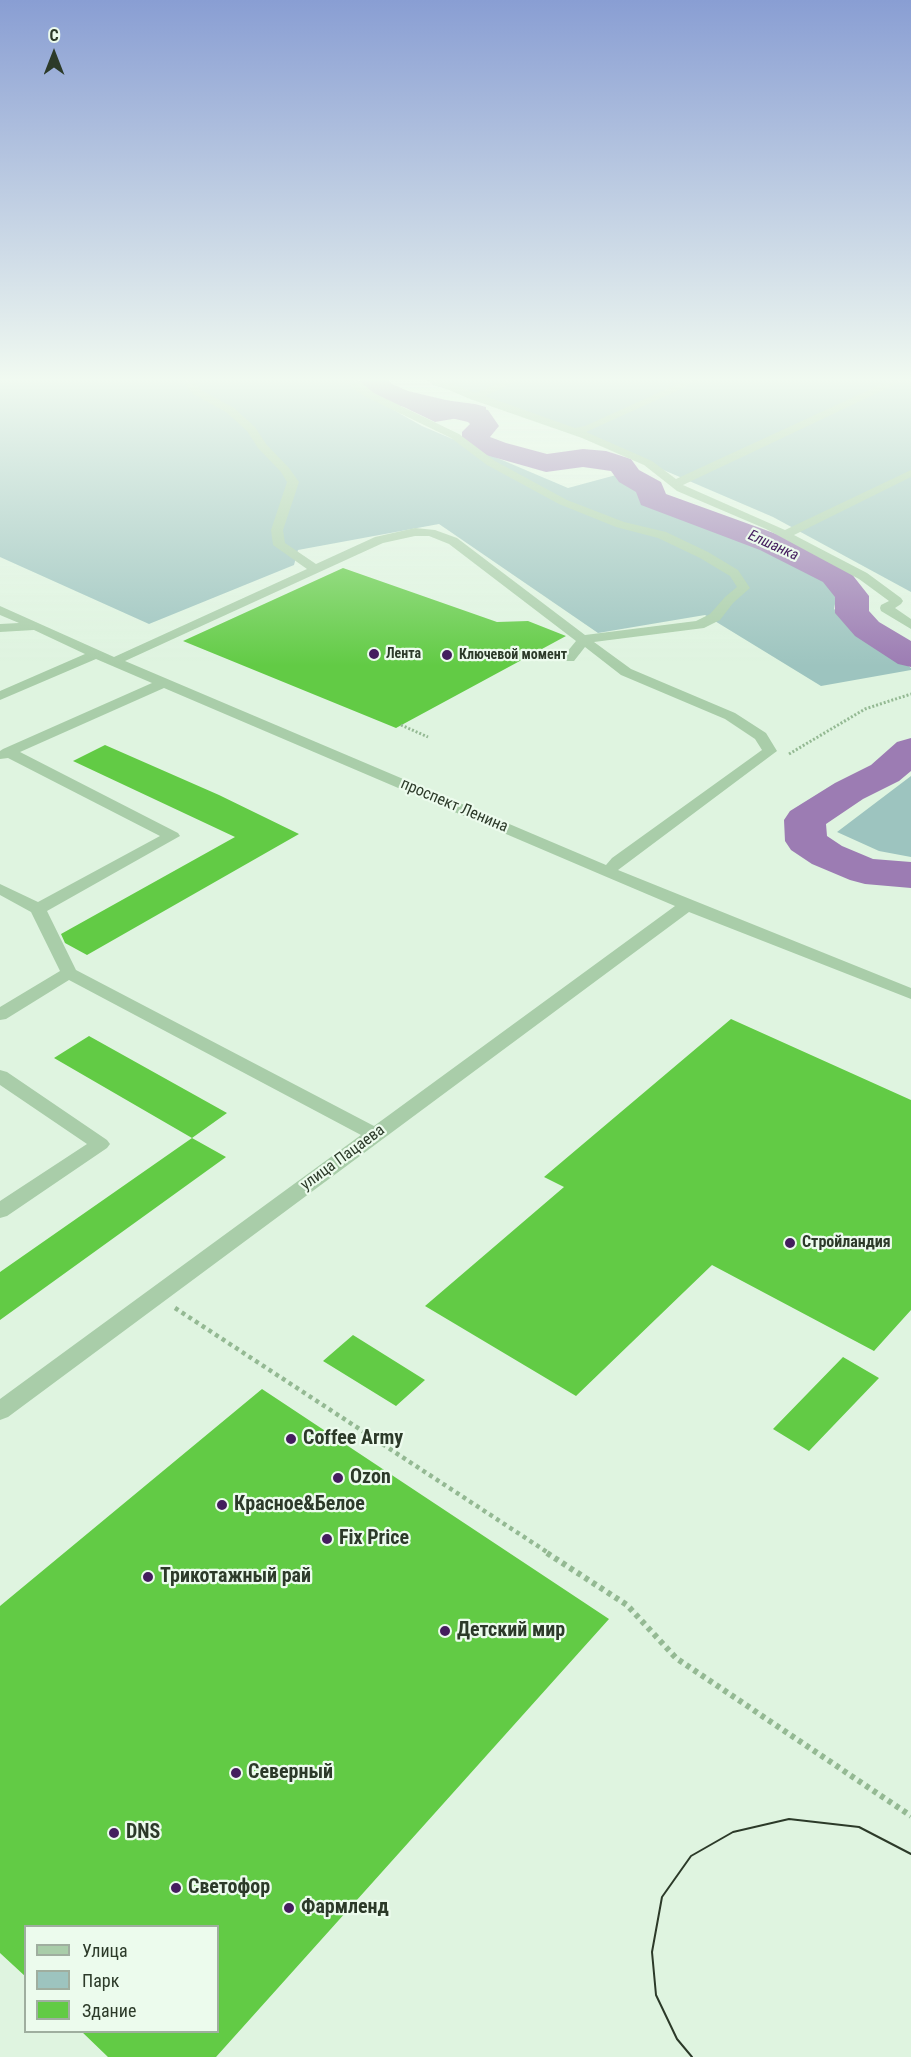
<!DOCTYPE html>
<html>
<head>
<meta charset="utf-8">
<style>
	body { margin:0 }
	#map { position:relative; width:911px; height:2057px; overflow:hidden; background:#dff4e0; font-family:"Roboto Condensed",sans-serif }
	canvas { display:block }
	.legend { position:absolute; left:24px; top:1925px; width:195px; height:108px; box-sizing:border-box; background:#ecfbed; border:2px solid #9fae9f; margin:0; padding:8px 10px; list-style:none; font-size:18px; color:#2c3a29 }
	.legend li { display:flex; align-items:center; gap:12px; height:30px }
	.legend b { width:30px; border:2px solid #9fae9f }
	.north { position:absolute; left:24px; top:24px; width:60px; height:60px; -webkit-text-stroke:4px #ecfbed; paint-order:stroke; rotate:0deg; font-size:16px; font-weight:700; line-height:24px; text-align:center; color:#2c3a29 }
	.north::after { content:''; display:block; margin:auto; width:21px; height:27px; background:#2c3a29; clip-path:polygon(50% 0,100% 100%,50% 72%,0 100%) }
</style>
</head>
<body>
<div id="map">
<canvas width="911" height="2057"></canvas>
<ul class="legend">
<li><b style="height:8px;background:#a9cda9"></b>Улица</li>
<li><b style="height:16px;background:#9dc4bf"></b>Парк</li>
<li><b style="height:16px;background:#62cb45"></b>Здание</li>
</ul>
<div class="north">С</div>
</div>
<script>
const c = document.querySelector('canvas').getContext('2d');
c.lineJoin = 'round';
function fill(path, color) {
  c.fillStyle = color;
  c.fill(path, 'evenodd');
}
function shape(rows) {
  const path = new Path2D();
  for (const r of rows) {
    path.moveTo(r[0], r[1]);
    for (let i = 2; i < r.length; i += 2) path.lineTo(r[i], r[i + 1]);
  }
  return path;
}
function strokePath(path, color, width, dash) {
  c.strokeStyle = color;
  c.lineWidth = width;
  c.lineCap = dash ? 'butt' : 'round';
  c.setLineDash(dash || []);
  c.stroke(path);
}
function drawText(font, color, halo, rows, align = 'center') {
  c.font = font + ' "Roboto Condensed",sans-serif';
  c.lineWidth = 4.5;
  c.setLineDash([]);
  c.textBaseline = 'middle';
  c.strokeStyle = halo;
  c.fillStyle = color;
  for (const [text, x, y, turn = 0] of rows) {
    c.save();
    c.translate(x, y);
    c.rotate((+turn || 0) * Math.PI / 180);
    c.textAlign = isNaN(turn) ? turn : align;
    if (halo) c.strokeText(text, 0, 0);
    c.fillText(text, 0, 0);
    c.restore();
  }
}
fill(shape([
	[0,378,345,378,351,386,422,426,568,488,616,475,839,584,834,609,911,668,911,670,821,686,705,615,598,633,439,524,298,550,294,565,149,624,0,557],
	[432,378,911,378,911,592,773,517,526,411,432,385],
	[911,776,911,857,879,851,837,832]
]), '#9dc4bf');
fill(shape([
	[361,378,384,378,400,392,413,396,475,404,486,407,486,410,470,416,435,422,362,387,358,384]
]), '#9c7cb3');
fill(shape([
	[360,378,386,378,392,384,408,391,488,410,499,426,490,437,506,443,547,454,583,449,606,451,631,459,639,470,661,482,666,494,782,536,847,568,869,596,869,611,879,622,911,641,911,667,898,664,855,636,835,613,835,597,823,582,760,550,641,505,636,492,619,482,611,471,583,467,546,472,486,455,466,447,462,441,462,432,470,424,468,422,392,404,374,396,364,388,360,378],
	[911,738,911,771,899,781,863,799,826,824,827,836,842,846,873,859,911,862,911,888,865,884,850,880,812,864,791,850,785,841,784,820,790,811,835,783,871,765,897,742,911,738]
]), '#9c7cb3');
fill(shape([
	[343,568,497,622,528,621,566,636,396,728,183,641],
	[105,745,219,795,299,834,87,955,65,943,61,934,235,837,73,761],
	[731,1019,911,1100,911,1310,874,1351,712,1265,576,1396,425,1306,564,1187,544,1177],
	[89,1036,227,1113,192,1138,54,1058],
	[192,1138,226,1157,0,1320,0,1272],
	[353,1335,425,1380,396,1406,323,1361],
	[843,1357,879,1378,809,1451,773,1429],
	[262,1389,609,1619,216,2057,108,2057,81,2031,218,2031,218,1926,26,1926,26,1977,0,1953,0,1606]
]), '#62cb45');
strokePath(shape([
	[401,725,428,737],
	[789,754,865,709,911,694]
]), '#94b993', 3, [2, 2]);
strokePath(shape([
	[175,1308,550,1554]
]), '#94b993', 4.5, [4, 4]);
strokePath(shape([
	[547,1553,627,1605,676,1658,911,1816]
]), '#94b993', 6, [4.5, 4.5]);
fill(shape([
	[179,378,190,378,201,390,234,408,255,427,266,444,289,468,299,482,283,530,285,543,316,564,375,537,415,528,435,530,457,538,585,635,696,621,710,614,725,597,737,587,730,576,700,558,658,538,616,527,559,504,487,465,451,438,366,397,352,388,345,378,355,378,374,393,459,434,495,461,567,500,624,522,666,532,708,552,738,570,750,588,733,603,720,620,704,628,594,642,631,669,735,713,766,733,777,751,618,870,911,988,911,999,689,912,8,1417,0,1420,0,1399,361,1135,69,980,6,1019,0,1020,0,1007,60,971,31,912,0,895,0,884,38,902,160,836,8,758,0,759,0,751,3,749,152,683,96,659,0,700,0,691,85,654,34,630,0,632,0,624,19,623,0,615,0,606,114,657,307,569,273,545,271,530,287,482,281,472,258,448,247,431,226,412,193,394,179,378],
	[415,536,429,536,449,544,576,641,562,658,564,661,574,661,585,647,621,675,725,719,755,739,762,750,612,858,606,865,125,661,383,543,415,536],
	[164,688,602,875,675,906,374,1126,76,970,47,911,180,836,178,833,20,752,164,688],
	[421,378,437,378,476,393,509,378,524,378,485,396,575,428,585,426,691,378,705,378,586,432,652,461,676,479,895,378,909,378,683,485,785,530,911,470,911,477,794,535,867,573,901,598,903,601,901,604,895,608,911,619,911,629,881,611,880,608,881,605,889,601,859,579,766,529,677,491,644,465,582,438,470,399,421,378],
	[0,1070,7,1072,107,1140,110,1144,107,1148,7,1216,0,1218,0,1201,87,1144,0,1085,0,1070]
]), '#a9cda9');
strokePath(shape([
	[692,2057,677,2039,656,1995,652,1952,662,1897,691,1856,733,1832,789,1819,859,1827,911,1854]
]), '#2c3a29', 2);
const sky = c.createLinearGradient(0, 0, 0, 666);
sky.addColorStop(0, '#899ed3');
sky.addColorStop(0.57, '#f1faf1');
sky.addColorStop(1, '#f1faf100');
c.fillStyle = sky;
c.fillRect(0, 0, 911, 666);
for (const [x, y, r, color] of [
	[374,654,6,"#441d5e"],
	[447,655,6,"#441d5e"],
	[790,1243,6,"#441d5e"],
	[291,1439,6,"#441d5e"],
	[338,1478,6,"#441d5e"],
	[222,1505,6,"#441d5e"],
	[327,1539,6,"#441d5e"],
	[148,1577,6,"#441d5e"],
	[445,1631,6,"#441d5e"],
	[236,1773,6,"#441d5e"],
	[114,1833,6,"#441d5e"],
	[176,1888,6,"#441d5e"],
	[289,1908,6,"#441d5e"]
]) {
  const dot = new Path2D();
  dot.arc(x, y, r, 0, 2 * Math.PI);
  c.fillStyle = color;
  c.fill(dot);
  strokePath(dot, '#ecfbed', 2);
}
drawText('bold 14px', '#2c3a29', '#ecfbed', [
	["Лента",386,654],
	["Ключевой момент",459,655]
], 'left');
drawText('italic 15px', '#441d5e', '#ecfbed', [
	["Елшанка",773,546,24]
]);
drawText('16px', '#2c3a29', '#ecfbed', [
	["проспект Ленина",454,806,23],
	["улица Пацаева",343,1158,-36]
]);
drawText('bold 16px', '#2c3a29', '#ecfbed', [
	["Стройландия",802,1243]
], 'left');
drawText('bold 20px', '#2c3a29', '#ecfbed', [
	["Coffee Army",303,1439],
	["Ozon",350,1478],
	["Красное&Белое",234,1505],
	["Fix Price",339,1539],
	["Трикотажный рай",160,1577],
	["Детский мир",457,1631],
	["Северный",248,1773],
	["DNS",126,1833],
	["Светофор",188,1888],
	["Фармленд",301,1908]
], 'left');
</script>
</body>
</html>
